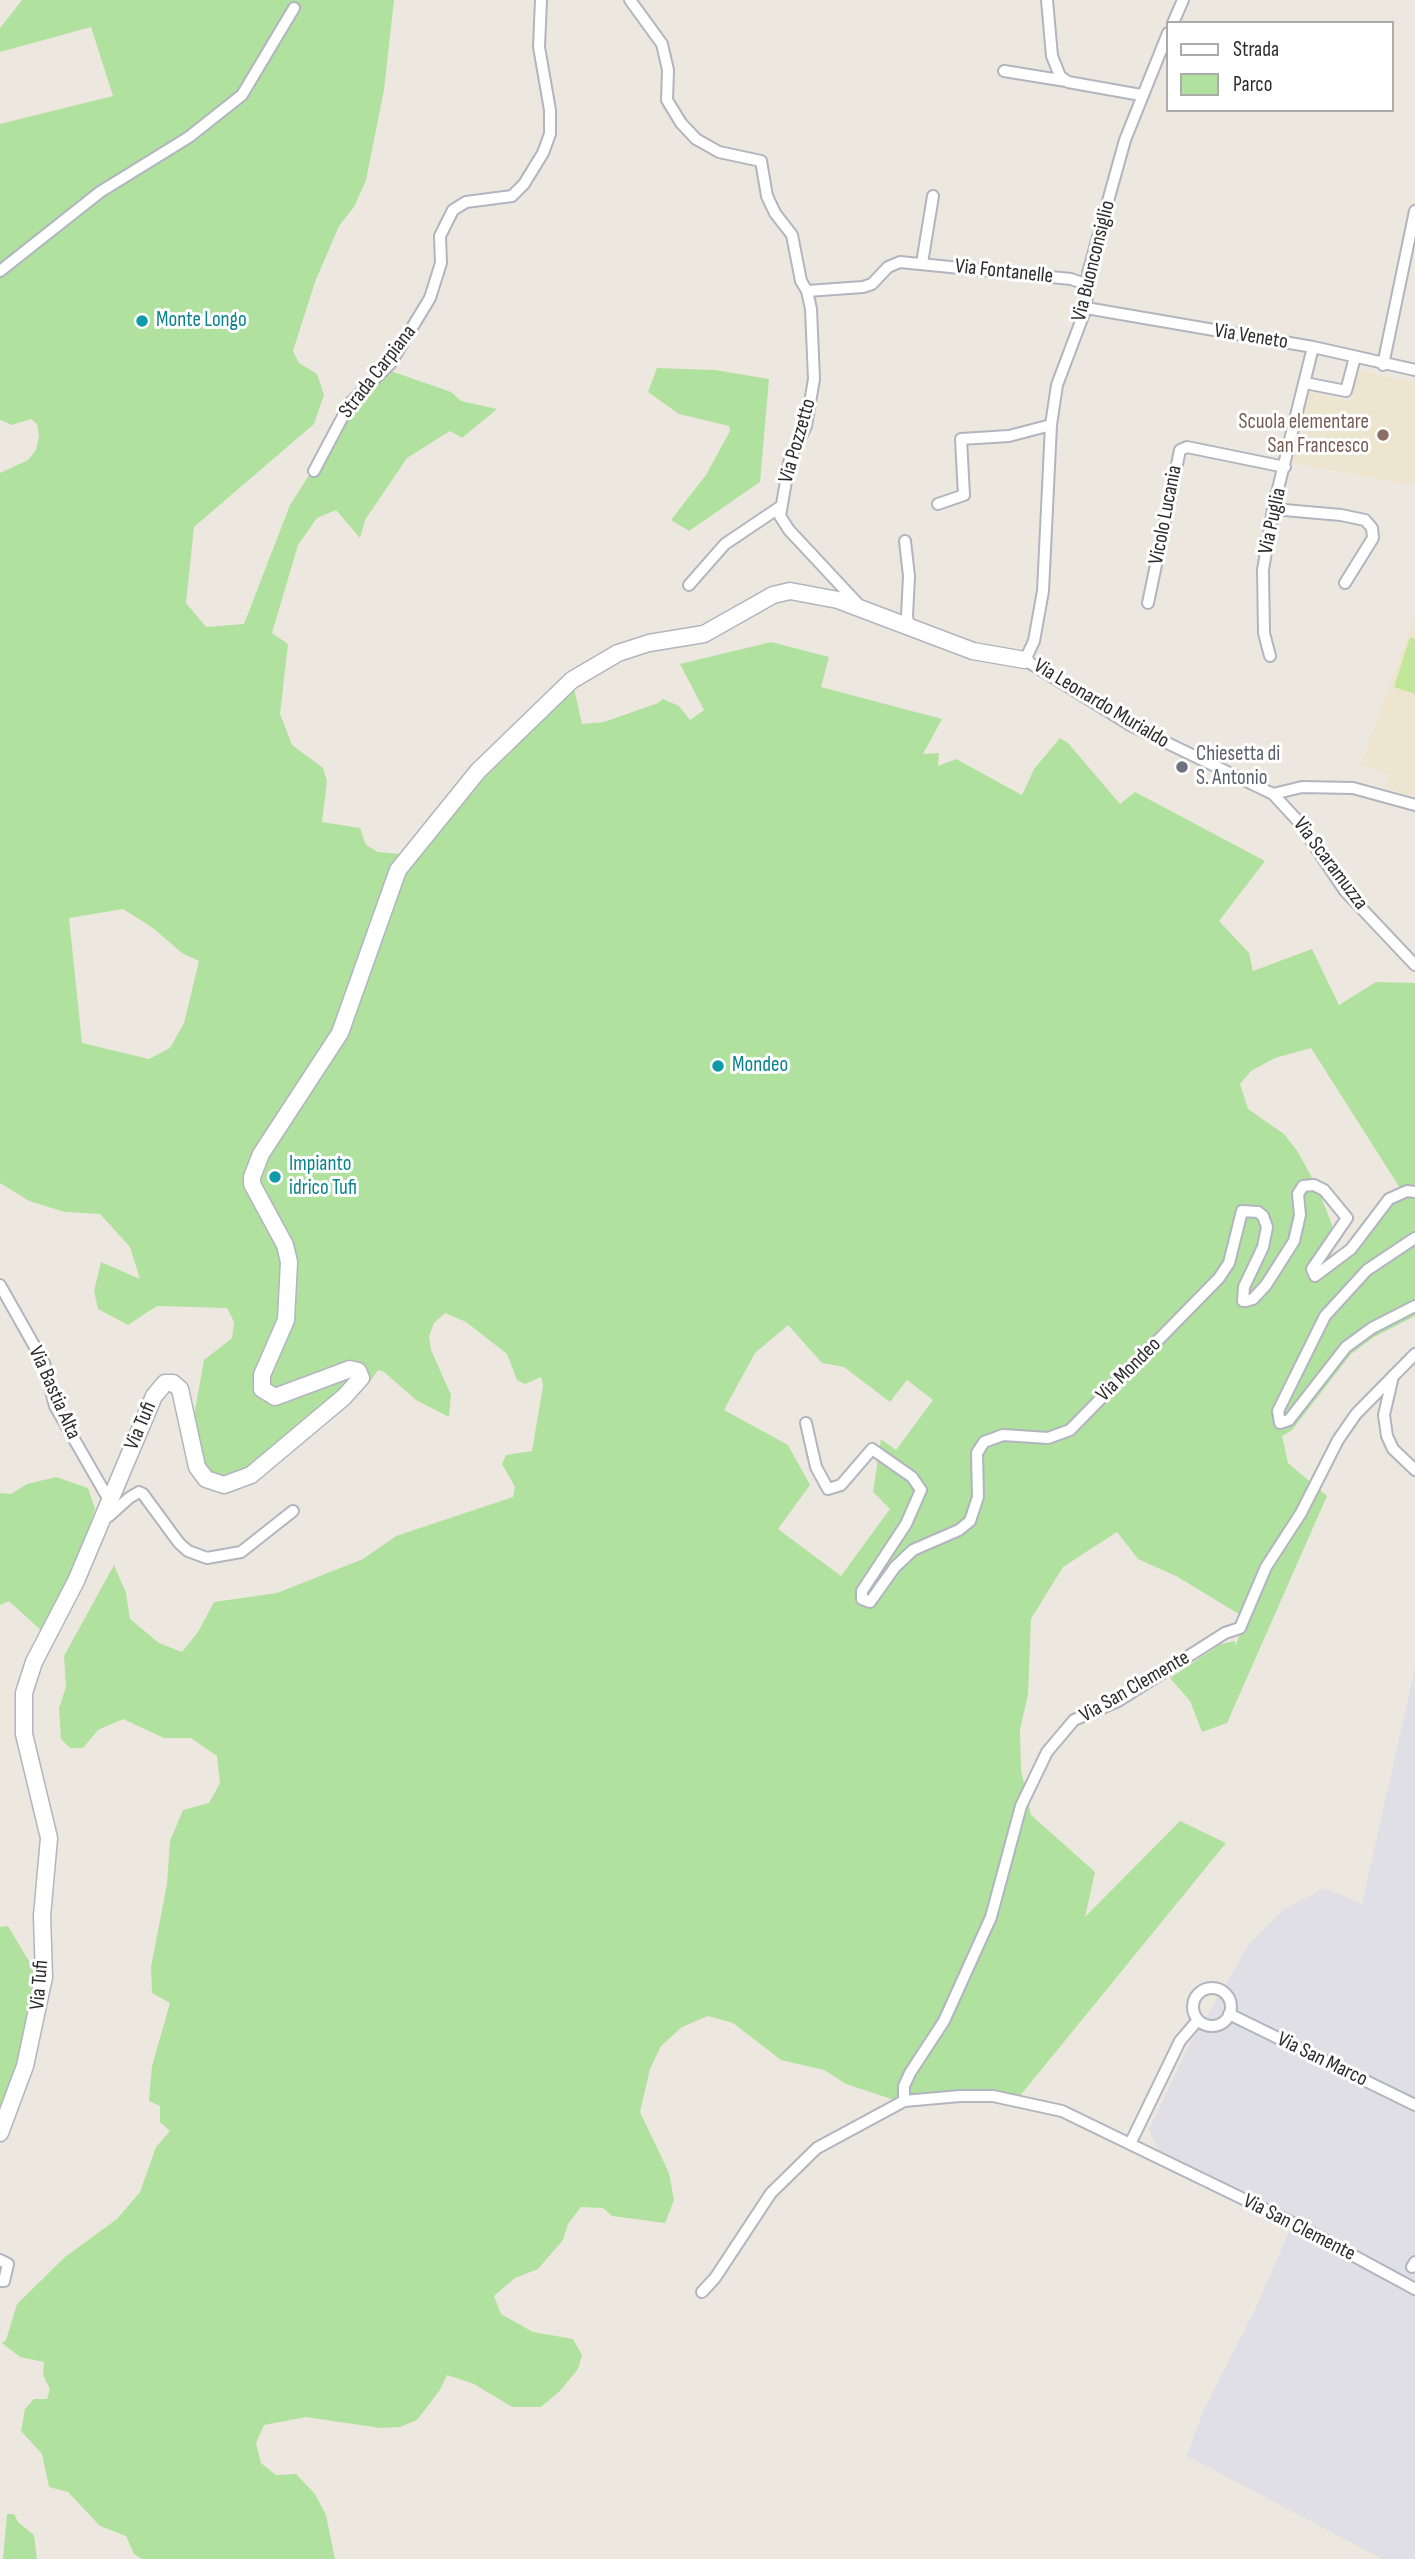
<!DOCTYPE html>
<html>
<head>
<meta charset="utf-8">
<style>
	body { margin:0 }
	#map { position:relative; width:1415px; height:2559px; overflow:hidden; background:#ede8df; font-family:"Sofia Sans Condensed",sans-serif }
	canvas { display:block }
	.legend { position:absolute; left:1166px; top:21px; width:228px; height:91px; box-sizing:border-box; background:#fff; border:2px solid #ababab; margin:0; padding:9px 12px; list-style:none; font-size:21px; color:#2c2c2c }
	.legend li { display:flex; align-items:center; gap:14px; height:35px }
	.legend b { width:35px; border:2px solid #ababab }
</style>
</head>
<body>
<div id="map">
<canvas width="1415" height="2559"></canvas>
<ul class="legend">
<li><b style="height:9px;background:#fff"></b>Strada</li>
<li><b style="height:19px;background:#b1e19e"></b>Parco</li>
</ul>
</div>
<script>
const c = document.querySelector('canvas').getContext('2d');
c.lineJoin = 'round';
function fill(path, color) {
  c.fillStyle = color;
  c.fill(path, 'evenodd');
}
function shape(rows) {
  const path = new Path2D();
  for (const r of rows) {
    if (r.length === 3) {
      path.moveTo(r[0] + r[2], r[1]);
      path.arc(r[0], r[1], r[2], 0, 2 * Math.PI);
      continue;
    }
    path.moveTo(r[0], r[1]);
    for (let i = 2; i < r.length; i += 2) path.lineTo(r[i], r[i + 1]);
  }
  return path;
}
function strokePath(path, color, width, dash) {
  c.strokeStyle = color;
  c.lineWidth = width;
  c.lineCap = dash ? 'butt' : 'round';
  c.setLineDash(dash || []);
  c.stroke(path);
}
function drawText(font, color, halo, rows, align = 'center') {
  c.font = font + ' "Sofia Sans Condensed",sans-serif';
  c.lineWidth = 6;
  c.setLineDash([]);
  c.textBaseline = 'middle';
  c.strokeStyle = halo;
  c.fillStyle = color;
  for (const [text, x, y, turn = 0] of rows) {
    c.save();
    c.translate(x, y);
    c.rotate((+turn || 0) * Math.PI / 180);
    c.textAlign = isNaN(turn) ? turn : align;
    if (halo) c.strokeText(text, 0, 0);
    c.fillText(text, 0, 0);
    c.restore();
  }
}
fill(shape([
	[1415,1667,1415,2284,1158,2150,1149,2129,1190,2044,1249,1944,1284,1909,1325,1888,1362,1904],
	[1290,2229,1415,2295,1415,2559,1382,2559,1187,2456,1203,2411,1255,2310]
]), '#e1dfe6');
fill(shape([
	[1357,370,1415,383,1415,486,1292,463,1305,391,1350,401],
	[1415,616,1415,800,1386,787,1389,774,1360,766]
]), '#ede5cf');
fill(shape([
	[22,0,394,0,384,90,366,180,354,207,339,226,315,282,293,351,299,363,317,374,324,395,314,424,194,527,186,603,206,627,244,624,290,505,353,406,388,370,451,392,461,401,497,409,462,438,450,431,407,458,365,520,360,538,336,510,317,518,298,545,272,633,288,644,280,714,292,745,323,768,327,781,322,822,360,828,366,845,378,852,400,854,399,859,467,786,574,688,582,724,604,722,658,703,663,699,679,706,690,720,704,710,680,664,771,642,829,657,821,687,942,719,923,754,939,753,938,766,956,759,1022,795,1034,769,1060,738,1068,743,1120,804,1135,792,1265,861,1219,921,1249,953,1253,971,1312,949,1339,1005,1376,982,1415,983,1415,1316,1374,1337,1351,1354,1292,1430,1282,1436,1288,1463,1327,1496,1227,1723,1202,1732,1190,1701,1170,1678,1221,1644,1235,1641,1235,1646,1247,1619,1178,1577,1138,1559,1117,1532,1063,1567,1031,1619,1028,1695,1020,1729,1021,1770,1031,1815,1095,1872,1085,1917,1180,1821,1226,1843,1015,2102,997,2099,900,2102,846,2084,824,2070,781,2060,733,2023,708,2016,682,2027,661,2046,650,2069,640,2112,669,2173,674,2200,665,2223,612,2216,603,2208,581,2207,568,2224,563,2240,538,2269,515,2278,494,2296,501,2314,533,2332,573,2339,582,2355,578,2369,560,2391,541,2407,512,2407,474,2384,447,2375,440,2390,417,2420,400,2427,380,2428,306,2417,264,2425,256,2443,261,2463,276,2475,296,2474,315,2494,326,2515,335,2559,142,2559,134,2554,126,2536,100,2526,68,2492,49,2487,42,2454,21,2431,25,2409,34,2399,47,2399,50,2389,43,2375,44,2362,20,2357,2,2343,6,2340,17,2304,65,2257,117,2219,140,2192,156,2147,170,2131,160,2122,160,2106,149,2101,152,2066,170,2003,152,1993,151,1967,167,1884,170,1841,183,1810,209,1803,220,1783,217,1756,191,1738,164,1738,123,1719,98,1730,83,1748,70,1748,61,1739,59,1708,66,1687,64,1656,114,1565,126,1593,130,1619,159,1643,182,1652,198,1632,214,1602,277,1593,363,1559,396,1536,513,1497,515,1487,502,1464,506,1455,532,1451,543,1386,541,1377,525,1384,517,1380,507,1354,466,1322,445,1313,434,1323,429,1336,431,1350,451,1395,449,1417,416,1400,384,1372,378,1370,369,1383,257,1479,243,1487,231,1489,208,1485,190,1438,204,1360,232,1338,234,1322,227,1308,157,1306,128,1325,98,1309,94,1291,101,1262,140,1279,130,1247,100,1214,65,1212,29,1201,0,1183,0,473,28,460,36,450,39,436,37,424,31,419,12,425,0,420,0,124,113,96,91,27,0,52,0,28],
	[123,909,153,928,182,953,199,961,184,1023,170,1048,149,1059,82,1043,69,918],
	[1311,1048,1400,1188,1342,1256,1331,1259,1332,1225,1318,1189,1298,1152,1284,1134,1248,1109,1240,1084,1251,1071,1275,1058],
	[788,1325,822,1363,844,1367,890,1402,907,1380,933,1400,896,1450,881,1439,873,1492,890,1509,841,1576,778,1529,810,1485,788,1445,724,1410,755,1353],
	[657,368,715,370,769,379,760,482,689,531,671,520,706,475,730,431,729,426,679,414,648,392],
	[56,1477,88,1488,95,1509,87,1533,86,1551,46,1635,9,1601,0,1605,0,1493,11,1494,27,1484],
	[8,1926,33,1968,35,2001,25,2050,0,2114,0,1927],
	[7,2514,14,2514,18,2522,34,2535,37,2559,3,2559]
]), '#b1e19e');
fill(shape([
	[1410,637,1415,639,1415,694,1394,687]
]), '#c2e79a');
const street = shape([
	[630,0,662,44,668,70,667,100,681,123,696,139,719,152,761,161,767,196,775,213,792,235,801,281,807,291,863,287,872,284,888,267,900,262,1071,279,1085,284],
	[1047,0,1052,56,1060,76,1068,82,1141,95],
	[1173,23,1183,0],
	[1168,33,1125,140,1088,273,1086,308,1057,385,1051,425,1043,591,1034,641,1025,660,1132,726,1273,794,1302,787,1353,788,1415,805],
	[1004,71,1066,81],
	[922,263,933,196],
	[0,271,100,192,189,137,242,95,294,8],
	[807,291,811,309,814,379,806,426,790,458,780,516,789,530,858,604],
	[1086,308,1313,347,1415,370],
	[1383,365,1415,211],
	[1305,383,1346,391,1355,357],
	[314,471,350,403,390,364,430,298,441,263,440,236,453,210,466,202,512,196,524,184,543,153,550,134,550,110,539,47,541,0],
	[938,504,964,495,961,439,1009,436,1051,425],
	[1273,509,1341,515,1365,520,1372,528,1373,538,1345,583],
	[905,541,909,576,907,616,909,627],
	[689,585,725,544,780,507],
	[1148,603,1180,450,1187,447,1285,467],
	[1270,656,1264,633,1263,570,1273,509,1313,347],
	[1273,794,1298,821,1345,891,1415,965],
	[1415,1238,1367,1270,1325,1316,1278,1411,1280,1423,1289,1420,1346,1347,1372,1328,1415,1306],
	[0,1285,44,1363,55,1406,109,1500],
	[1393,1376,1384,1415,1387,1436,1393,1449,1415,1470],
	[806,1423,816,1467,828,1489,841,1485,872,1449,912,1477,921,1490,906,1524,862,1591,862,1599,870,1602,895,1567,913,1550,959,1530,970,1521,978,1497,977,1453,984,1442,1003,1435,1048,1438,1070,1430,1219,1278,1229,1263,1242,1211,1258,1212,1263,1216,1267,1227,1263,1247,1244,1287,1243,1301,1246,1301,1253,1299,1266,1285,1294,1241,1300,1215,1298,1194,1303,1186,1314,1185,1324,1190,1347,1218,1312,1269,1315,1276,1351,1249,1389,1199,1407,1191,1415,1192],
	[101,1519,109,1516,129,1498,139,1492,143,1494,179,1543,188,1551,207,1558,241,1552,293,1511],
	[1212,2007,19],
	[1229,2014,1415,2105],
	[904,2101,904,2086,910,2073,944,2021,991,1917,1021,1806,1047,1752,1074,1720,1118,1701,1225,1633,1240,1628,1266,1567,1301,1513,1338,1440,1356,1414,1415,1354],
	[1130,2144,1180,2041,1198,2020],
	[0,2260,8,2264,4,2281,0,2281],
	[1412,2267,1415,2262],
	[702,2292,715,2278,771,2193,817,2148,904,2101,960,2096,993,2096,1062,2111,1295,2224,1415,2289]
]);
const secondary = shape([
	[0,2133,25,2066,44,1977,42,1916,49,1838,24,1734,24,1693,34,1662,76,1581,154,1396,165,1383,173,1383,180,1389,197,1467,206,1479,224,1485,251,1475,344,1397,361,1378,358,1371,350,1369,275,1397,262,1389,262,1375,286,1320,289,1262,285,1245,252,1184,252,1177,261,1154,340,1033,398,870,478,771,572,680,618,653,649,643,704,634,773,595,790,591,838,600,973,651,1025,660]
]);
strokePath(street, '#b2b4bf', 14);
strokePath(secondary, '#b2b4bf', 19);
strokePath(street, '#fff', 10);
strokePath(secondary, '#fff', 16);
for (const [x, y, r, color] of [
	[142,321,7,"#0f9aa8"],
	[1383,435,7,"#8d6e63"],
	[1182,767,7,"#6b7280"],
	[718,1066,7,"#0f9aa8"],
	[275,1177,7,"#0f9aa8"]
]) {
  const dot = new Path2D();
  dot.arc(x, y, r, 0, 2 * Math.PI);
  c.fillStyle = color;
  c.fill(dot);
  strokePath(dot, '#fff', 2.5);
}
drawText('21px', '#2c2c2c', '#fff', [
	["Via Buonconsiglio",1094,261,-76],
	["Via Fontanelle",1004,272,6],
	["Via Veneto",1251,337,9],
	["Strada Carpiana",378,372,-52],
	["Via Pozzetto",798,441,-74],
	["Vicolo Lucania",1166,515,-79],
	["Via Puglia",1273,521,-78],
	["Via Leonardo Murialdo",1101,704,31],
	["Via Scaramuzza",1330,864,53],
	["Via Mondeo",1129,1370,-45],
	["Via Bastia Alta",54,1393,66],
	["Via Tufi",141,1426,-67],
	["Via San Clemente",1135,1687,-30],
	["Via Tufi",40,1985,-85],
	["Via San Marco",1322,2060,26],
	["Via San Clemente",1299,2228,27]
]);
drawText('21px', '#0d838f', '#fff', [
	["Monte Longo",156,321],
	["Mondeo",732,1066],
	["Impianto",289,1165],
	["idrico Tufi",289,1189]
], 'left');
drawText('21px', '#785e54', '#fff', [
	["Scuola elementare",1369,423],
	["San Francesco",1369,447]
], 'right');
drawText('21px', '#5b616d', '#fff', [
	["Chiesetta di",1196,755],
	["S. Antonio",1196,779]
], 'left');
</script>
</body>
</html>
